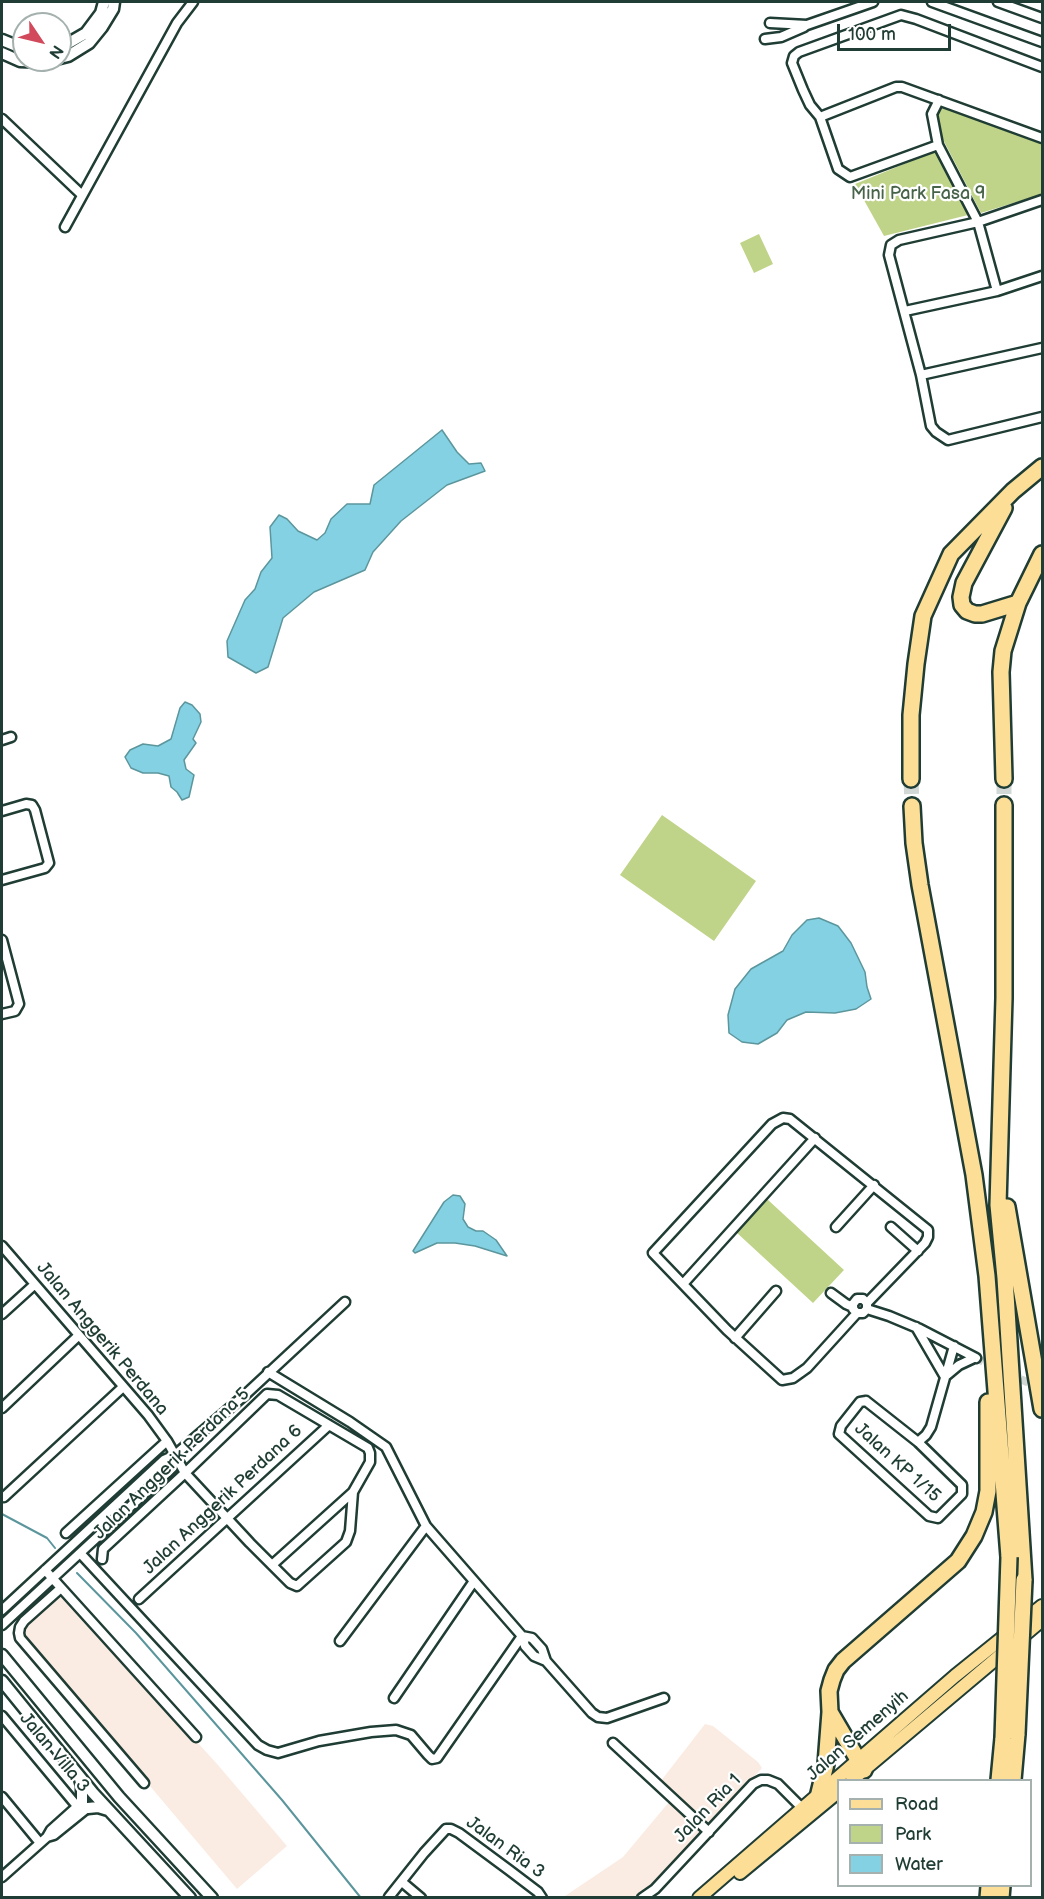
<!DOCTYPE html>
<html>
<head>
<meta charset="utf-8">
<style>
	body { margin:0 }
	#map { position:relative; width:1044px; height:1899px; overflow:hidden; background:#fff; font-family:"Balsamiq Sans",sans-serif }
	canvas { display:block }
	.frame { position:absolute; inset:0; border:3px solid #1f3d34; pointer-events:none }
	.legend { position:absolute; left:837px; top:1779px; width:195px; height:108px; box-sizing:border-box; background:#fff; border:2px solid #a5b1ae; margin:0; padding:8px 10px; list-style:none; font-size:18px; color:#1f3d34 }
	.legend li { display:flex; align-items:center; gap:12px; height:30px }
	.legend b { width:30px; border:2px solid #a5b1ae }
	.north { position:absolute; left:12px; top:12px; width:60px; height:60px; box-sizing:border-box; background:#fff; border:2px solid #a5b1ae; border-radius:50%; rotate:125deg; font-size:16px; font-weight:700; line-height:24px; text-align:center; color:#1f3d34 }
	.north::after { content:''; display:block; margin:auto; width:21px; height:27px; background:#d1495b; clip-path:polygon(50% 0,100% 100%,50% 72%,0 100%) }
	.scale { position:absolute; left:837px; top:24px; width:114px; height:27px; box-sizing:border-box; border:3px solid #1f3d34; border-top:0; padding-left:8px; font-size:18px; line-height:21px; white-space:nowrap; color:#1f3d34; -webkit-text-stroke:4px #fff; paint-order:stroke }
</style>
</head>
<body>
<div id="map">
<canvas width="1044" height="1899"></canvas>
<div class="frame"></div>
<ul class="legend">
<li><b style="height:8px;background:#fcde96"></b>Road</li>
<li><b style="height:16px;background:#c0d489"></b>Park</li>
<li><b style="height:16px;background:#84d1e3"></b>Water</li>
</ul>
<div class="north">N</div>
<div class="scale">100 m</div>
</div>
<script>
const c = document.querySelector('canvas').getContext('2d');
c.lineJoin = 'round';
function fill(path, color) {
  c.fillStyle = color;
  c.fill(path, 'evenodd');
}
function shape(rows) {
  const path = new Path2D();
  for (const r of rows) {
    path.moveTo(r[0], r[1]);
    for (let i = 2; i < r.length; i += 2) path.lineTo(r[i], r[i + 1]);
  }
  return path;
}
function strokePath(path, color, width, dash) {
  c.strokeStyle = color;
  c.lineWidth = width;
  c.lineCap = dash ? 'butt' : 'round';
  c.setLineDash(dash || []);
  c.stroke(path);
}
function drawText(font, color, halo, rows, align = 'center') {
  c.font = font + ' "Balsamiq Sans",sans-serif';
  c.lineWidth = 4.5;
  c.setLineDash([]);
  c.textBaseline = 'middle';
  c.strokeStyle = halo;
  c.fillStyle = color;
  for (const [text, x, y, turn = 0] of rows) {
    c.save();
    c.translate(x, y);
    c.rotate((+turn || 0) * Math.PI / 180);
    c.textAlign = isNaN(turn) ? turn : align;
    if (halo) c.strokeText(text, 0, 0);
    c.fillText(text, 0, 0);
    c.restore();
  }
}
fill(shape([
	[61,1592,218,1765,287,1846,237,1889,23,1636,22,1629,27,1622],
	[705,1724,713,1726,758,1762,762,1768,653,1887,637,1897,562,1898,623,1857,674,1796,660,1782]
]), '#fbece3');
fill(shape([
	[942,107,1042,144,1042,194,981,213,936,126,936,112],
	[936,151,968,215,884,236,855,184],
	[759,234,773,264,754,273,740,243],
	[662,815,756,881,714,941,620,875],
	[767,1199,844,1270,813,1303,736,1232]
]), '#c0d489');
const water = shape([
	[442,430,457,452,469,464,481,463,485,471,447,485,401,521,373,552,365,570,314,592,283,618,268,667,256,673,228,657,227,641,245,600,255,589,261,572,272,558,270,527,279,515,287,519,298,531,317,540,325,533,331,519,347,504,370,504,374,485,442,430],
	[185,702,192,705,200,714,201,722,193,739,196,743,184,760,186,769,194,775,189,797,182,800,177,792,171,787,169,776,158,773,143,773,131,768,125,757,130,750,143,744,158,746,171,739,180,708,185,702],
	[819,918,838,926,851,943,865,972,867,987,871,999,856,1009,835,1013,806,1012,787,1020,777,1033,758,1044,742,1042,729,1033,728,1015,735,989,751,969,783,951,792,935,807,920,819,918],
	[453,1195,460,1196,465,1204,463,1219,468,1227,476,1231,483,1231,496,1240,507,1256,475,1246,455,1243,437,1243,415,1253,413,1251,444,1202,453,1195]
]);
fill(water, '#84d1e3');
strokePath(water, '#5c969d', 1.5);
strokePath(shape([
	[2,1514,47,1538,55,1548],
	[77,1573,136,1633,282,1800,361,1898]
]), '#5c969d', 2);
strokePath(shape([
	[976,1358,996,1368],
	[1010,1374,1039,1388]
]), '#d2d8d6', 8, [8, 4]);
strokePath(shape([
	[911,779,912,806],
	[1004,779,1004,805]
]), '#d2d8d6', 15, [15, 8]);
const street = shape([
	[932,2,1042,42],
	[998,2,1042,18],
	[770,23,807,25,873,2],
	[765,39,781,37,804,27],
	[939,100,932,114,938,145,978,222,997,291],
	[820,117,810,105,803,90,792,63,794,56,799,52,901,15,916,19,1042,67],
	[2,119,82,195],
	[938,145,850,177,838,169,820,117,896,87,902,87,1042,138],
	[1042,200,978,222,899,240,891,245,889,255,921,375,931,426,936,432,948,440,1042,417],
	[65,227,177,23,193,2],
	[905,311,997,291,1042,276],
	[921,375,1042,348],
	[2,740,11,737],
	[2,811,26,804,32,805,35,810,49,863,45,868,2,880],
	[2,940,19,1004,15,1011,2,1014],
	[836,1227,874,1185],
	[891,1227,918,1251],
	[2,1246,148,1415,167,1441,185,1473,250,1543,290,1583,297,1586,346,1542,350,1531,353,1492,370,1462,370,1453,368,1448,278,1395,267,1394,185,1473,103,1549,102,1559],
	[683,1284,815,1138],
	[831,1293,846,1304,853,1307],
	[867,1308,867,1303,863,1299,857,1299,853,1304,853,1309,857,1313,863,1313,867,1309,889,1316,920,1329,976,1358],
	[857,1313,807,1368,793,1378,782,1380,727,1330,653,1253,772,1124,783,1118,790,1119,928,1230,928,1237,925,1243,867,1303],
	[2,1314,34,1285],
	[916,1327,945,1377],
	[735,1338,776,1291],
	[268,1372,350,1422,386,1447,426,1526,522,1636,525,1646,534,1656,546,1661],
	[947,1375,959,1365,974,1358],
	[866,1401,918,1442,962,1485,962,1494,938,1518,929,1516,839,1434,841,1426,860,1402,866,1401],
	[2,1408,78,1336],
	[918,1442,926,1435,931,1427,954,1346],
	[4,1497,123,1387],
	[66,1533,167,1441],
	[80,1553,258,1745,267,1750,278,1753,319,1741,371,1732,396,1730,411,1735,428,1755,432,1759,437,1758,522,1636],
	[272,1565,353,1492],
	[45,1570,196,1737],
	[61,1588,24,1621,20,1627,19,1633,20,1638,144,1783],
	[139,1599,329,1425],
	[2,1610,164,1460,175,1455,246,1394,345,1302],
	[2,1625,172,1468,175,1455],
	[522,1636,532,1638,542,1649,546,1661,592,1713,598,1717,607,1718,664,1698],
	[340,1641,426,1526],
	[394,1698,474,1581],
	[2,1716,82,1812],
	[613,1743,709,1832],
	[2,1797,40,1843],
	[47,1837,54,1835,85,1810],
	[2,1877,47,1837,51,1830,80,1804],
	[402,1882,421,1898],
	[389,1897,424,1853,446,1829,451,1829,459,1833,509,1870,538,1892,542,1898],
	[642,1898,655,1889,753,1784,761,1780,768,1780,778,1784,802,1808]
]);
const secondary = shape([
	[2,40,24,49],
	[60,48,86,33,101,13,104,2],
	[2,53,20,61,47,62,54,60],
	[60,58,68,56,89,43,102,27,113,9,114,2],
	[2,1655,119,1797,212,1898],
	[2,1681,93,1793,190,1898],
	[80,1779,82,1786,82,1803],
	[88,1808,98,1807,108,1810]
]);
const primary = shape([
	[852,1780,1042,1620],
	[740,1873,838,1792],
	[699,1898,955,1676,1042,1606]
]);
const highway = shape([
	[1004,508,964,583,961,597,962,605,967,611,975,614,982,614,1018,603],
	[911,779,911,715,916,664,923,616,951,554,1013,491,1042,467],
	[1004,779,1001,672,1003,651,1018,603,1042,554],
	[1004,805,1004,998,998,1205,1005,1278,1024,1580],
	[912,806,914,843,920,885,974,1175,987,1276,1009,1557],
	[1007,1207,1042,1409],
	[830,1712,864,1770],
	[999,1780,1003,1738],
	[1013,1780,1017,1734],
	[819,1793,826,1764,830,1712,829,1691,832,1680,836,1670,843,1661,958,1561,974,1536,984,1512,988,1491,988,1402],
	[988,1898,989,1886],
	[1001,1898,1002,1886]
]);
strokePath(street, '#1f3d34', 13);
strokePath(secondary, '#1f3d34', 15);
strokePath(primary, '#1f3d34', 16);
strokePath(highway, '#1f3d34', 20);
strokePath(street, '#fff', 8);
strokePath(secondary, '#fff', 10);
strokePath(primary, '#fcde96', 12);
strokePath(highway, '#fcde96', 15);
const highwayBridge = shape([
	[1017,1734,1024,1580],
	[1003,1738,1009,1557]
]);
strokePath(highwayBridge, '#1f3d34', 20, []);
strokePath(highwayBridge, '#fcde96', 15);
drawText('18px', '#476349', '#fff', [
	["Mini Park Fasa 9",918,194]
]);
drawText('18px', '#1f3d34', '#fff', [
	["Jalan Anggerik Perdana",102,1339,50],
	["Jalan KP 1/15",897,1463,42],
	["Jalan Anggerik Perdana 5",172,1464,-44],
	["Jalan Anggerik Perdana 6",223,1500,-43],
	["Jalan Semenyih",858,1736,-41],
	["Jalan Villa 3",54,1753,50],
	["Jalan Ria 1",708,1809,-46],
	["Jalan Ria 3",505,1848,36]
]);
</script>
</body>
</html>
